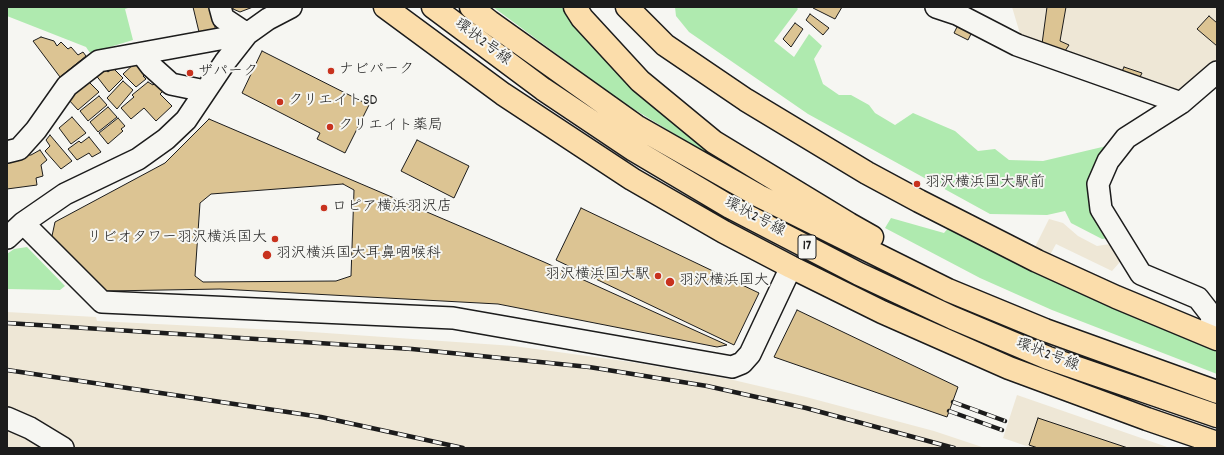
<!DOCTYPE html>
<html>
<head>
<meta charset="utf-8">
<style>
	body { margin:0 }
	#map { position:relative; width:1224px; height:455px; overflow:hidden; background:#f6f6f2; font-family:Dekko,sans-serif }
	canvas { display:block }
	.frame { position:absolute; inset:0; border:8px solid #1c1c1c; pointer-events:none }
</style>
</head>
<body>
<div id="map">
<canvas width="1224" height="455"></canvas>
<div class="frame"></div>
</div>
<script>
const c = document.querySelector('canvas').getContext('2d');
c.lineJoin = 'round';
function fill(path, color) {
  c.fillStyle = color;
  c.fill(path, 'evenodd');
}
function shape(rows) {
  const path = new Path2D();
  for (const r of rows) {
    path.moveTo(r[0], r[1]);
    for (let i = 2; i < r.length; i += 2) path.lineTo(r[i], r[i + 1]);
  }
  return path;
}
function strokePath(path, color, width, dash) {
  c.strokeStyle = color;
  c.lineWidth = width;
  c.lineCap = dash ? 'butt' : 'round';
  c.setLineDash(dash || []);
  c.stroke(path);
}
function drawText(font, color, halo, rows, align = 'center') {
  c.font = font + ' Dekko,"Klee One",sans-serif';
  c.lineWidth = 4;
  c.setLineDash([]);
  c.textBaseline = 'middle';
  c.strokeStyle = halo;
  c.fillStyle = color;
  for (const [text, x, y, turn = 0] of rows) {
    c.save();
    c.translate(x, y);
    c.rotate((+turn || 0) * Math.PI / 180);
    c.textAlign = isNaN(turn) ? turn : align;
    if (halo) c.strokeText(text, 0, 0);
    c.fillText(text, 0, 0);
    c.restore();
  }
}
fill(shape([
	[1012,7,1217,7,1217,65,1185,94,1021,37],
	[1049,219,1063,223,1078,236,1097,246,1110,244,1120,262,1112,271,1056,244,1050,255,1035,247],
	[7,312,96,317,97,321,297,331,514,346,631,362,729,379,806,397,934,431,985,448,7,448],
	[1017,395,1170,448,1032,448,1003,438]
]), '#eee7d6');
fill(shape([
	[7,7,131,7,125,9,133,40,90,53,86,47,7,16],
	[493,7,567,7,766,184,764,189,619,100],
	[675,7,796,7,798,9,774,41,794,57,809,34,822,46,814,59,823,84,839,95,851,95,869,105,875,113,895,125,913,113,955,131,978,151,995,149,1009,160,1043,161,1115,144,1102,161,1109,238,1102,239,1071,223,1065,211,1047,215,990,214,808,114,689,32,676,16],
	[891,218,944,233,949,227,1217,347,1217,374,1052,310,980,278,885,228],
	[27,247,65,286,60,290,7,289,7,254,14,249]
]), '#afeaaf');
const building = shape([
	[193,7,211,7,216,32,199,32,193,7],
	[233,7,253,7,240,12,233,9,233,7],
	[814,7,842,7,835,19,813,8,814,7],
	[1047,7,1066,7,1060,41,1069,45,1063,54,1042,44,1047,7],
	[810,14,829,28,823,35,806,20,810,14],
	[1209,16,1217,23,1217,46,1197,29,1209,16],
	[795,23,803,29,791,47,783,39,795,23],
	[958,25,972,32,968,40,954,33,958,25],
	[41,37,54,41,57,46,61,42,68,49,71,47,78,55,83,52,86,56,60,77,33,41,41,37],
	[262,51,369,105,345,153,317,139,320,133,242,93,262,51],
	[135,63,146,73,143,76,146,79,136,87,123,74,135,63],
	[1124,67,1142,73,1139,79,1121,74,1124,67],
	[103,68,108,72,113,68,123,78,109,92,95,74,103,68],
	[88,81,99,92,78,110,68,99,88,81],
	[123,81,133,90,117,109,107,98,123,81],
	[148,82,153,85,155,83,164,90,160,94,172,106,156,121,144,108,131,119,121,108,134,97,132,95,148,82],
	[99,96,107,105,88,121,80,111,99,96],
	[108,107,117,117,98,132,90,122,108,107],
	[72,117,86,133,71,144,59,128,72,117],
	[118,118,125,126,121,129,123,131,108,144,99,133,118,118],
	[209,119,544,262,727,345,717,347,498,304,220,289,107,291,52,236,55,222,165,163,209,119],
	[50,135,72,161,61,169,45,151,50,146,46,140,50,135],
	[89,137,101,152,92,157,89,153,77,160,68,149,79,141,81,143,89,137],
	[417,140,469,166,454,198,401,171,417,140],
	[40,150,47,160,41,165,43,176,36,178,37,185,7,189,7,162,23,155,31,155,40,150],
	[343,184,354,190,351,276,336,281,203,282,195,276,200,203,211,194,343,184],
	[581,208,759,293,734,345,556,260,581,208],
	[797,310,958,387,947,417,774,357,797,310],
	[1038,418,1128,448,1038,448,1029,445,1038,418]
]);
fill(building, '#dcc493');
strokePath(building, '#1c1c1c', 1);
const minor = shape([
	[220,7,223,18,247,34],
	[936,7,957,14,1017,45,1181,103],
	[142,54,151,66,171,84,205,91],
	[7,152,19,149,36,130,67,86,99,61,247,34],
	[23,223,102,302,453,318,732,367,742,363,750,354,791,267],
	[7,238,23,223,65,194,138,159,166,139,186,120,225,62,247,34,268,19,291,7],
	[1210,336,1212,316,1198,298,1141,274,1101,209,1098,184,1108,161,1126,138,1181,103,1217,72],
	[7,418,30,428,63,448]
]);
const major = shape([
	[385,7,503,94,632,179,724,232,791,267,882,312,1009,368,1147,419,1217,443],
	[433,7,543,89,634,150,730,207,859,274,953,318,1048,358,1217,416],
	[471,7,490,22,636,126,759,196,948,290,1045,330,1217,392],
	[575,7,582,18,640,81,714,142,849,224,872,237],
	[627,7,665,45,746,100,867,173,919,201,1037,261,1116,297,1217,339]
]);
strokePath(minor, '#1c1c1c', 24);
strokePath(major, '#1c1c1c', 25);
strokePath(minor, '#f6f6f2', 21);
strokePath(major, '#fbddab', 22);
const rail = shape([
	[7,323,412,349,589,367,707,386,806,408,954,448],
	[7,370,321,417,463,448],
	[953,402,1005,421],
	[949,411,1002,430]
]);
strokePath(rail, '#1c1c1c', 4.5);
strokePath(rail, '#f6f6f2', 3, [9]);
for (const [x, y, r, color] of [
	[331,71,4,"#c8321e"],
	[190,73,4,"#c8321e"],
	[280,102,4,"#c8321e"],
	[330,127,4,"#c8321e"],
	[917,184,4,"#c8321e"],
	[324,208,4,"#c8321e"],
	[275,239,4,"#c8321e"],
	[267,255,5,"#c8321e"],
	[658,276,4,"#c8321e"],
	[670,282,5,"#c8321e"]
]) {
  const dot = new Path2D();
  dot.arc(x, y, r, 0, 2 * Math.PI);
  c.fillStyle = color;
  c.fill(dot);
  strokePath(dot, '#f6f6f2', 1.5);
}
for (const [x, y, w] of [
	[807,247,18]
]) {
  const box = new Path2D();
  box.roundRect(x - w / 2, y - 12, w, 24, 3);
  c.fillStyle = '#f6f6f2';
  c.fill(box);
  strokePath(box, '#1c1c1c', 1);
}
drawText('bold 14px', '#1c1c1c', null, [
	["17",807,247]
]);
drawText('15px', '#1c1c1c', '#f6f6f2', [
	["環状2号線",482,43,37],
	["環状2号線",754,218,28],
	["環状2号線",1047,356,21]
]);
drawText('15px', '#1c1c1c', '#f6f6f2', [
	["ナビパーク",339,71],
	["ザパーク",198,73],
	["クリエイトSD",288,102],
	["クリエイト薬局",338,127],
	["羽沢横浜国大駅前",925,184],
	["ロピア横浜羽沢店",332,208],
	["リビオタワー羽沢横浜国大",267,239,"right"],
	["羽沢横浜国大耳鼻咽喉科",276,255],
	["羽沢横浜国大駅",650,276,"right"],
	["羽沢横浜国大",679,282]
], 'left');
</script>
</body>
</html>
